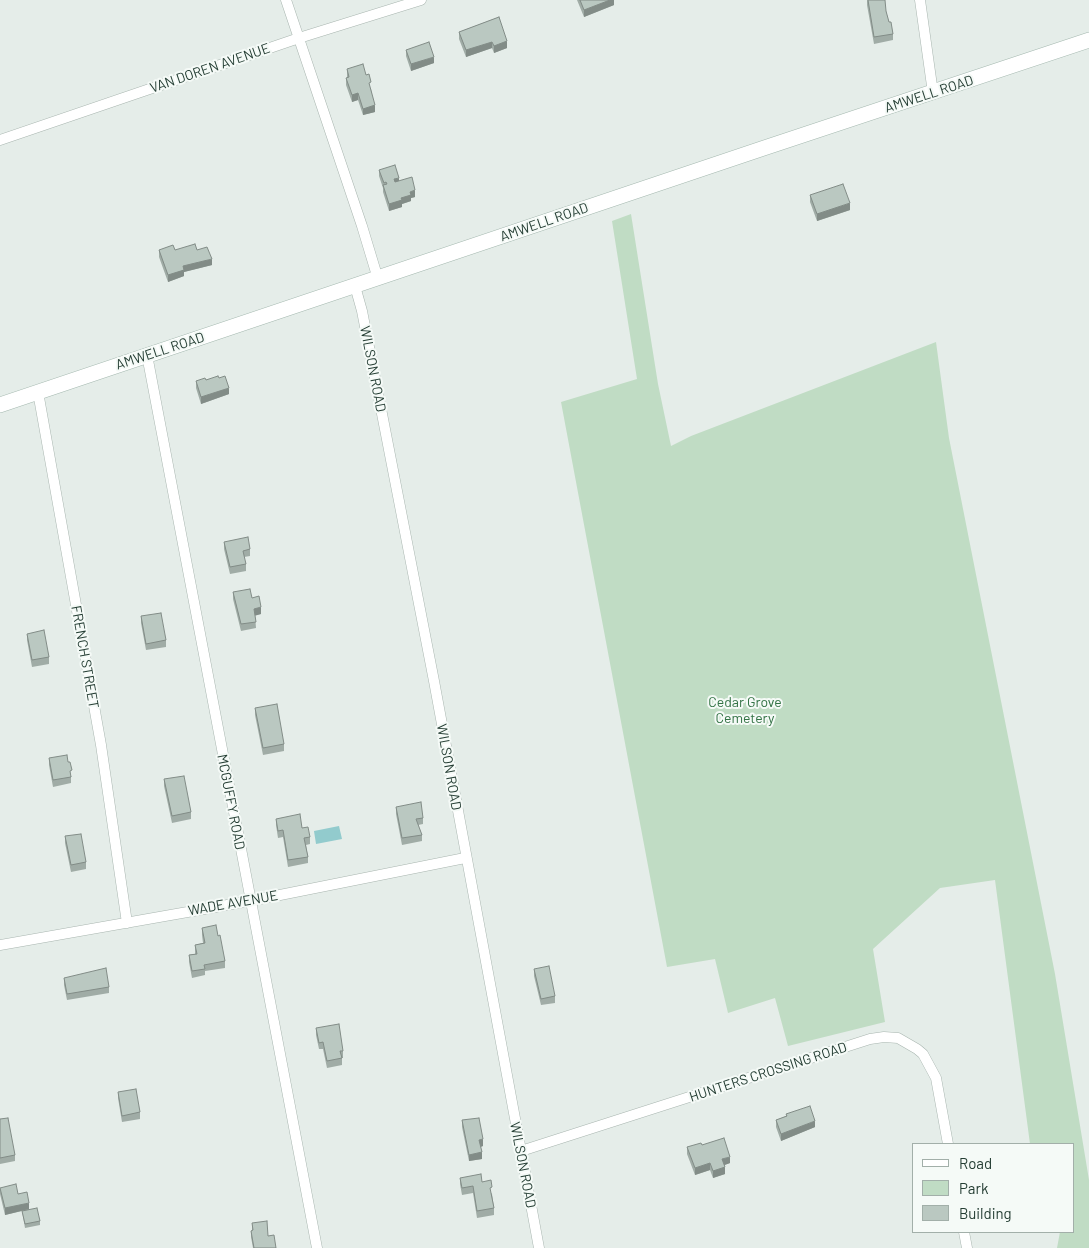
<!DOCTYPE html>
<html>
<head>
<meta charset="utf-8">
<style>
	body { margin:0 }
	#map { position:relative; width:1089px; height:1248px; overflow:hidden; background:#e5ede9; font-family:Barlow,sans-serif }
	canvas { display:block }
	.legend { position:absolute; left:912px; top:1143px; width:162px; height:90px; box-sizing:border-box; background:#f5faf7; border:1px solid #a2afa9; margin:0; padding:6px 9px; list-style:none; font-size:15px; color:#253e34 }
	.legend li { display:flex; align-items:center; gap:10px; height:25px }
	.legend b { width:25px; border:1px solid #a2afa9 }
</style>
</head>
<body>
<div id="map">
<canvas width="1089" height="1248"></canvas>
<ul class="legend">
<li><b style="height:6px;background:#fff"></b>Road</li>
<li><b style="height:14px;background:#c0dcc4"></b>Park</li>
<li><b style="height:14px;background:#bac8c1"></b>Building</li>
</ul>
</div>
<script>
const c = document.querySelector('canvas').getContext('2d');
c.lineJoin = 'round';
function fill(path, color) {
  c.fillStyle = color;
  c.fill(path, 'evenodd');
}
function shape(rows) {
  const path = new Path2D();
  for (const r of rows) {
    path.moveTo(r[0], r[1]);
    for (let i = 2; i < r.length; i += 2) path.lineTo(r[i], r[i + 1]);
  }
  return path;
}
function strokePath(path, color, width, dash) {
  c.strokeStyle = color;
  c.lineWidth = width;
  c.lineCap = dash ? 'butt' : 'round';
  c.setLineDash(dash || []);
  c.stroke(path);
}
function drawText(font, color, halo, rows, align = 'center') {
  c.font = font + ' Barlow,sans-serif';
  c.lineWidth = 4;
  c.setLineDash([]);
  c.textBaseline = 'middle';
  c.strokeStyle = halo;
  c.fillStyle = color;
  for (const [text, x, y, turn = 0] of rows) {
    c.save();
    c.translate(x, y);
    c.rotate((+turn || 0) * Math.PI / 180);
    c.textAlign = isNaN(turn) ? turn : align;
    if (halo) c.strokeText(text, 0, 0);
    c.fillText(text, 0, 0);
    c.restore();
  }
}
fill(shape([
	[631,214,658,384,671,446,691,436,936,342,949,438,1055,974,1089,1180,1089,1248,1057,1248,1060,1232,1073,1232,1073,1144,1030,1144,995,880,940,888,873,949,885,1022,788,1046,775,998,728,1013,715,959,667,967,561,402,637,379,612,221]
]), '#c0dcc4');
fill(shape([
	[339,826,342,839,316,844,314,831]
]), '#92cbcd');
const street = shape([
	[286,0,362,226,378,279],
	[920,0,933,93],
	[0,140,299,38,421,0],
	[355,286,362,311,434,681,539,1248],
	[147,355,317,1248],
	[38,392,101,745,127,923],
	[0,945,250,901,465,858],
	[521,1151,870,1039,884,1037,898,1038,917,1049,923,1054,936,1078,948,1144],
	[964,1232,967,1248]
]);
const secondary = shape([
	[0,405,764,148,1089,40]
]);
strokePath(street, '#a8b5af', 11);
strokePath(secondary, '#a4b8af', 16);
strokePath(street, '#fff', 10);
strokePath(secondary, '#fff', 15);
fill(shape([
	[577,0,614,0,614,5,584,17],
	[867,0,886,11,889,22,893,34,893,40,874,44,867,5],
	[499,17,507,48,494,53,492,48,466,57,459,39,459,32],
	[406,50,434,63,411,71,406,56],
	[347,69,371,89,375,112,363,115,358,100,352,102,346,85,346,78,347,78],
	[379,170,399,181,415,197,411,198,411,201,402,204,402,207,389,211,383,192,383,188,379,176],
	[810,195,850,210,817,221,810,202],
	[159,250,197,250,212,265,184,272,184,276,168,282,159,257],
	[219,378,229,394,201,404,196,388,196,381],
	[224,542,250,549,250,556,244,557,246,564,246,571,230,574,224,549],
	[233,592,252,598,261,614,255,615,256,628,241,631,233,599],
	[141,616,166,640,166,647,146,650,141,623],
	[27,634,49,657,49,664,32,667,27,640],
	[255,708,284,744,284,751,263,755,255,715],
	[49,758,72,777,71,777,71,783,53,787,49,765],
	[164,779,191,812,191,819,172,823,164,786],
	[396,807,423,818,423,824,418,825,422,835,422,841,402,845,396,814],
	[276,819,302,828,310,837,310,844,306,845,308,857,308,863,288,867,283,837,278,838,276,825],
	[65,836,86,862,86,869,71,872,65,843],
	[202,928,218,936,225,961,225,968,205,971,205,975,192,978,189,962,189,955,195,954,195,945,203,943,202,935],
	[534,969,555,996,555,1003,541,1005,534,976],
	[64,978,109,987,109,993,67,1000,64,985],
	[316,1028,343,1051,343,1058,342,1058,342,1065,327,1068,323,1049,319,1049,316,1035],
	[118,1092,140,1112,140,1119,122,1122,118,1098],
	[786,1114,815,1127,781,1141,776,1127,776,1120,786,1116],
	[0,1119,15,1155,15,1161,0,1164],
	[462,1120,483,1146,481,1147,482,1159,469,1161,462,1127],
	[702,1145,730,1163,724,1165,725,1174,713,1178,710,1170,695,1175,687,1154,687,1147],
	[460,1178,482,1182,492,1194,494,1208,494,1215,477,1218,473,1193,462,1195,460,1184],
	[0,1188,18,1194,29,1209,40,1221,40,1225,25,1228,22,1211,5,1215,0,1194],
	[252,1223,268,1236,276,1248,253,1248,251,1237,251,1231,252,1230]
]), '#a0aca6');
fill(shape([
	[610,0,614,0,614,5,584,17,584,10],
	[507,41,507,48,494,53,494,46],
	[492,42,492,48,466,57,466,50],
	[434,57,434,63,411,71,411,64],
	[358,93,358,100,352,102,352,95],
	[375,105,375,112,363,115,363,109],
	[399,178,399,184,394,186,394,179],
	[415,190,415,197,411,198,411,201,402,204,402,207,389,211,389,204,401,198,410,192],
	[850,203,850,210,817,221,817,214],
	[212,259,212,265,184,272,184,276,168,282,168,275,183,266],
	[229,388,229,394,201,404,201,397],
	[261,607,261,614,254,616,254,609],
	[815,1121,815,1127,781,1141,781,1134],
	[483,1139,483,1146,479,1147,479,1140],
	[482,1152,482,1159,469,1161,469,1155],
	[730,1157,730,1163,722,1166,722,1159],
	[710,1163,710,1170,695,1175,695,1168],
	[725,1167,725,1174,713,1178,713,1171],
	[29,1203,29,1209,5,1215,5,1208]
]), '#828c87');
const building = shape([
	[580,0,610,0,584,10,580,0],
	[868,0,885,0,886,11,889,22,891,22,893,34,874,37,868,0],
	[499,17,507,41,494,46,492,42,466,50,459,32,499,17],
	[429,42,434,57,411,64,406,50,429,42],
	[363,64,366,75,369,74,371,82,369,83,375,105,363,109,358,93,352,95,346,78,349,77,347,69,363,64],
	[395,165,399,178,394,179,395,182,412,177,415,190,410,192,411,195,401,198,402,200,389,204,383,185,387,184,386,182,384,183,379,170,395,165],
	[843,184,850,203,817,214,810,195,843,184],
	[195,244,197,250,207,247,212,259,183,266,184,270,168,275,159,250,173,245,175,250,195,244],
	[218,376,219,378,225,376,229,388,201,397,196,381,205,378,206,380,218,376],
	[248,537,250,549,243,551,246,564,230,567,224,542,248,537],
	[250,589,252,598,259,596,261,607,254,609,256,622,241,624,233,592,250,589],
	[161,613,166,640,146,644,141,616,161,613],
	[44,630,49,657,32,660,27,634,44,630],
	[277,704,284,744,263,748,255,708,277,704],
	[67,755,68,762,70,762,72,770,70,771,71,777,53,780,49,758,67,755],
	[184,776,191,812,172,816,164,779,184,776],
	[421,802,423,818,416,819,422,835,402,838,396,807,421,802],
	[300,814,302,828,308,827,310,837,304,838,308,857,288,860,283,830,278,831,276,819,300,814],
	[81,834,86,862,71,865,65,836,81,834],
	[216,925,218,936,220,935,225,961,204,965,205,969,192,971,189,955,197,954,195,945,205,943,202,928,216,925],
	[549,966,555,996,541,999,534,969,549,966],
	[106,968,109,987,67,994,64,978,106,968],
	[339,1024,343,1051,340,1051,342,1058,327,1061,323,1042,319,1043,316,1028,339,1024],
	[136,1089,140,1112,122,1116,118,1092,136,1089],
	[810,1106,815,1121,781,1134,776,1120,787,1116,786,1114,810,1106],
	[8,1118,15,1155,0,1158,0,1119,8,1118],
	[479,1118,483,1139,479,1140,482,1152,469,1155,462,1120,479,1118],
	[724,1138,730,1157,722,1159,725,1167,713,1171,710,1163,695,1168,687,1147,701,1143,702,1145,724,1138],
	[481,1174,482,1182,491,1180,492,1187,490,1188,494,1208,477,1211,473,1186,462,1188,460,1178,481,1174],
	[16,1184,18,1194,27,1192,29,1203,5,1208,0,1188,16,1184],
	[37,1208,40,1221,25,1224,22,1211,37,1208],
	[267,1221,268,1236,274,1235,276,1248,254,1248,251,1231,253,1230,252,1223,267,1221]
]);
fill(building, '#bac8c1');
strokePath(building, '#828c87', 1);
drawText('14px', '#253e34', '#f5faf7', [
	["VAN DOREN AVENUE",210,68,-19],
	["AMWELL ROAD",929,94,-18],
	["AMWELL ROAD",544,222,-19],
	["AMWELL ROAD",160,351,-18],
	["WILSON ROAD",373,369,79],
	["FRENCH STREET",85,657,80],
	["WILSON ROAD",449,767,80],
	["MCGUFFY ROAD",231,802,79],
	["WADE AVENUE",233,903,-10],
	["HUNTERS CROSSING ROAD",768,1072,-18],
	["WILSON ROAD",523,1165,79]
]);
drawText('14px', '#327244', '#f5faf7', [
	["Cedar Grove",745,702],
	["Cemetery",745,718]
]);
</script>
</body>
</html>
